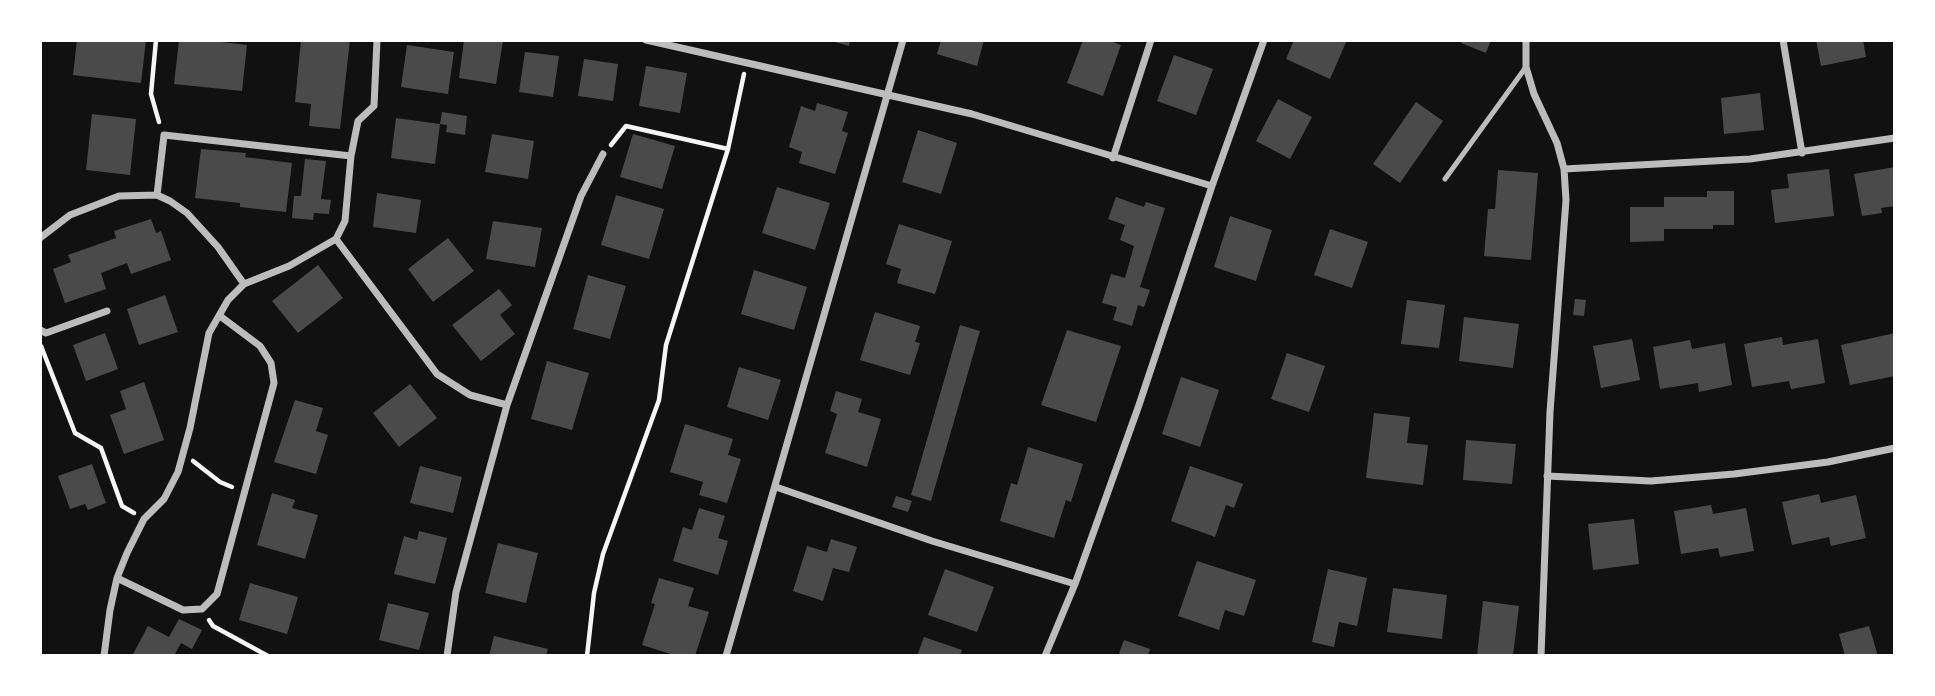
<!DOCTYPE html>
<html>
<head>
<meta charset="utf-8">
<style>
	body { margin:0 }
	#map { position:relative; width:1935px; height:696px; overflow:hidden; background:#111; font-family:"Source Serif 4",serif }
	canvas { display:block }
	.frame { position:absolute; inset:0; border:42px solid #fff; pointer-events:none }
</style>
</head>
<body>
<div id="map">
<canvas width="1935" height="696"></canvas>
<div class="frame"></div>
</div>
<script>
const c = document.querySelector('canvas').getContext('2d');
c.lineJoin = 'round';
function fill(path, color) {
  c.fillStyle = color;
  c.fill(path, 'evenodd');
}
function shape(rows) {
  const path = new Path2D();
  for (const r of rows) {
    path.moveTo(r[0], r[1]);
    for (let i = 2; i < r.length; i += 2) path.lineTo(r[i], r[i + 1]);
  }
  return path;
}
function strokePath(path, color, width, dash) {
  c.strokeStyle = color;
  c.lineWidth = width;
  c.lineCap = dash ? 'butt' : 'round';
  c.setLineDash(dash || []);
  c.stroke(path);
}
fill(shape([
	[77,40,146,40,141,83,73,75],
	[179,40,205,40,247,45,242,91,174,84],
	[301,40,350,40,340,129,309,126,311,104,295,102],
	[464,40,503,41,496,84,459,78],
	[828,40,850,40,849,46],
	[941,40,984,40,977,66,937,54],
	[1083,40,1108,40,1121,45,1103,96,1067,83],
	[1294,40,1347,40,1330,79,1286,59],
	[1462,40,1491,40,1486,53,1461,43],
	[1816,40,1863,40,1866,57,1821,66],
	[407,45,454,52,448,94,401,87],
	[525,52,559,56,553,97,519,92],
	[1174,55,1213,69,1196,115,1157,101],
	[584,59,618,64,613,101,578,96],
	[646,66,687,73,680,113,639,106],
	[1760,93,1764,130,1724,134,1721,98],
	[1278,99,1312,117,1290,159,1256,141],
	[1416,102,1443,121,1400,183,1373,164],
	[817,103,848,112,842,131,848,133,835,174,799,163,802,152,789,147,801,106,815,111],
	[442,112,467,116,465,135,446,132,447,125,440,124],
	[92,114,136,119,130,175,86,170],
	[396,118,440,124,435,164,391,158],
	[918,130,957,143,941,194,902,182],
	[492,134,534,141,528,179,485,172],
	[633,134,675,146,662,189,620,177],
	[201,149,246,153,245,157,292,163,286,212,240,207,240,203,195,198],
	[305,159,326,161,321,199,331,200,329,214,314,213,313,220,292,218,294,196,301,196],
	[1895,167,1895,206,1881,208,1882,213,1862,216,1854,174],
	[1829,169,1834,216,1775,223,1771,190,1789,188,1787,174],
	[1498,170,1538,173,1531,260,1484,256,1488,209,1495,209],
	[777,187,830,203,815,250,762,233],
	[1707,191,1734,191,1734,225,1713,225,1713,229,1664,229,1664,241,1630,242,1630,207,1664,207,1664,197,1707,197],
	[377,193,421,200,416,233,373,227],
	[616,195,664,209,649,259,601,245],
	[1116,197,1144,207,1146,202,1165,208,1140,287,1150,290,1144,307,1138,305,1132,326,1113,320,1117,307,1102,303,1111,274,1125,278,1134,246,1120,240,1125,225,1108,219],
	[1230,216,1272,230,1256,281,1214,267],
	[151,219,156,233,161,231,171,260,131,274,127,263,101,273,106,289,65,303,53,269,71,262,68,255,116,238,114,231],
	[493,221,542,228,535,267,486,259],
	[899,224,952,241,935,294,897,283,901,269,886,264],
	[1330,229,1368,242,1352,288,1314,275],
	[448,238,474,271,433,302,408,269],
	[318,265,343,298,298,333,272,301],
	[754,270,807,287,794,330,741,314],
	[588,275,626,286,610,339,573,329],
	[499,289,512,305,500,315,515,334,481,361,452,325],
	[165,295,178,332,139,345,127,309],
	[1575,299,1586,300,1584,316,1573,315],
	[1407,300,1445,305,1439,348,1401,344],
	[875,312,920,326,915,342,920,343,910,375,860,360],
	[1464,317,1519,324,1513,368,1459,361],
	[960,325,980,331,931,501,911,495],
	[1067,330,1121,346,1096,422,1041,405],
	[105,333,118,369,86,381,73,345],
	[1895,333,1895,376,1850,385,1841,345],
	[1782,337,1783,345,1818,339,1825,383,1791,389,1789,381,1752,387,1744,344],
	[1632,339,1640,380,1601,388,1593,346],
	[1690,340,1692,349,1725,343,1732,385,1699,392,1698,383,1660,389,1653,347],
	[1287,353,1325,366,1309,412,1271,399],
	[547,361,589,373,572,430,531,419],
	[739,367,781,380,768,420,727,407],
	[1181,377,1219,390,1200,447,1162,434],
	[144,382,164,440,124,454,110,415,126,409,120,391],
	[410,384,437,418,399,447,373,413],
	[836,391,862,399,858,412,881,419,867,467,825,453,837,414,830,411],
	[295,400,323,408,316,431,328,435,316,474,274,462],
	[1374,413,1410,417,1407,443,1428,445,1423,485,1366,478],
	[685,424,733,439,728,455,741,459,727,503,699,495,703,482,670,472],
	[1466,440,1516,444,1512,484,1463,480],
	[1028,447,1083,464,1071,502,1066,500,1054,538,1000,521,1011,483,1017,485],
	[92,464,106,503,88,510,85,504,70,509,58,476],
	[420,466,462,477,453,513,410,503],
	[1190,466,1243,484,1234,508,1226,505,1215,537,1171,521],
	[272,493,295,500,292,508,318,515,305,559,257,545],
	[1819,494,1821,503,1856,495,1866,538,1831,546,1829,537,1792,545,1782,502],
	[896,496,912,501,908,512,892,507],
	[1711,505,1713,514,1746,508,1754,551,1720,557,1718,548,1681,554,1674,511],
	[699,508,725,516,718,538,728,541,718,575,673,561,683,527,692,530],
	[1634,519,1639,564,1593,570,1588,524],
	[419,531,447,538,435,584,394,574,404,536,417,540],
	[831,539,857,547,849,572,833,568,823,601,793,591,807,546,827,552],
	[498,543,538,553,526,603,485,593],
	[1197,561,1256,580,1244,616,1225,610,1219,630,1178,616],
	[945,569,994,587,977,632,928,615],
	[1328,569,1367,578,1357,626,1339,622,1334,647,1312,642],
	[659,578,694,588,688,606,709,612,695,656,677,656,642,645,655,604,651,603],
	[250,583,298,597,287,634,239,620],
	[1393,588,1447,595,1442,639,1387,632],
	[1483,601,1519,606,1513,656,1477,656],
	[388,603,429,613,419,650,379,640],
	[179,619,202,630,192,649,181,643,174,656,132,656,148,626,169,637],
	[1869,626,1878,656,1845,656,1839,634],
	[494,636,548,649,546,656,489,656],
	[924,637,962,650,960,656,917,656],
	[1124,640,1150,649,1148,656,1118,656]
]), '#4a4a4a');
strokePath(shape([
	[156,40,151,94,159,122],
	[611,145,626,126,728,149],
	[41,346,75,433,101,448,122,506,134,513],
	[193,461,220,482,232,487],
	[209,620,213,626,268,656],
	[587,656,594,593,603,554,659,400,666,345,728,149,744,74]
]), '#f5f5f5', 4.5);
strokePath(shape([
	[1445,179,1526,67]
]), '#bcbcbc', 5);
strokePath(shape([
	[646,40,972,114,1212,186],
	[1526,40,1526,67,1534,94,1557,143,1564,169,1566,200,1550,412,1541,656],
	[1783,40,1802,153],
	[1113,158,1151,40],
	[1564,169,1750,159,1895,138],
	[157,195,164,135,351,156],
	[40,238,70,215,119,196,157,195,170,201,187,213,218,247,244,284],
	[336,239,437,374,470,395,507,405],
	[40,330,46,333,107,311],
	[1547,476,1651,481,1734,474,1828,462,1895,448],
	[776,487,932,541,1075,584],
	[117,578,183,610,202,609,217,594,274,383,271,363,260,346,220,316],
	[104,656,110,610,117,578,127,553,144,519,164,499,178,472,190,428,209,333,228,300,244,284,289,266,336,239,345,221,351,156,358,121,374,106,377,40],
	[447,656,456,592,507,405,581,196,603,154],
	[726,656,903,40],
	[1045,656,1075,584,1139,405,1212,186,1264,40]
]), '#bcbcbc', 7);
</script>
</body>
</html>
